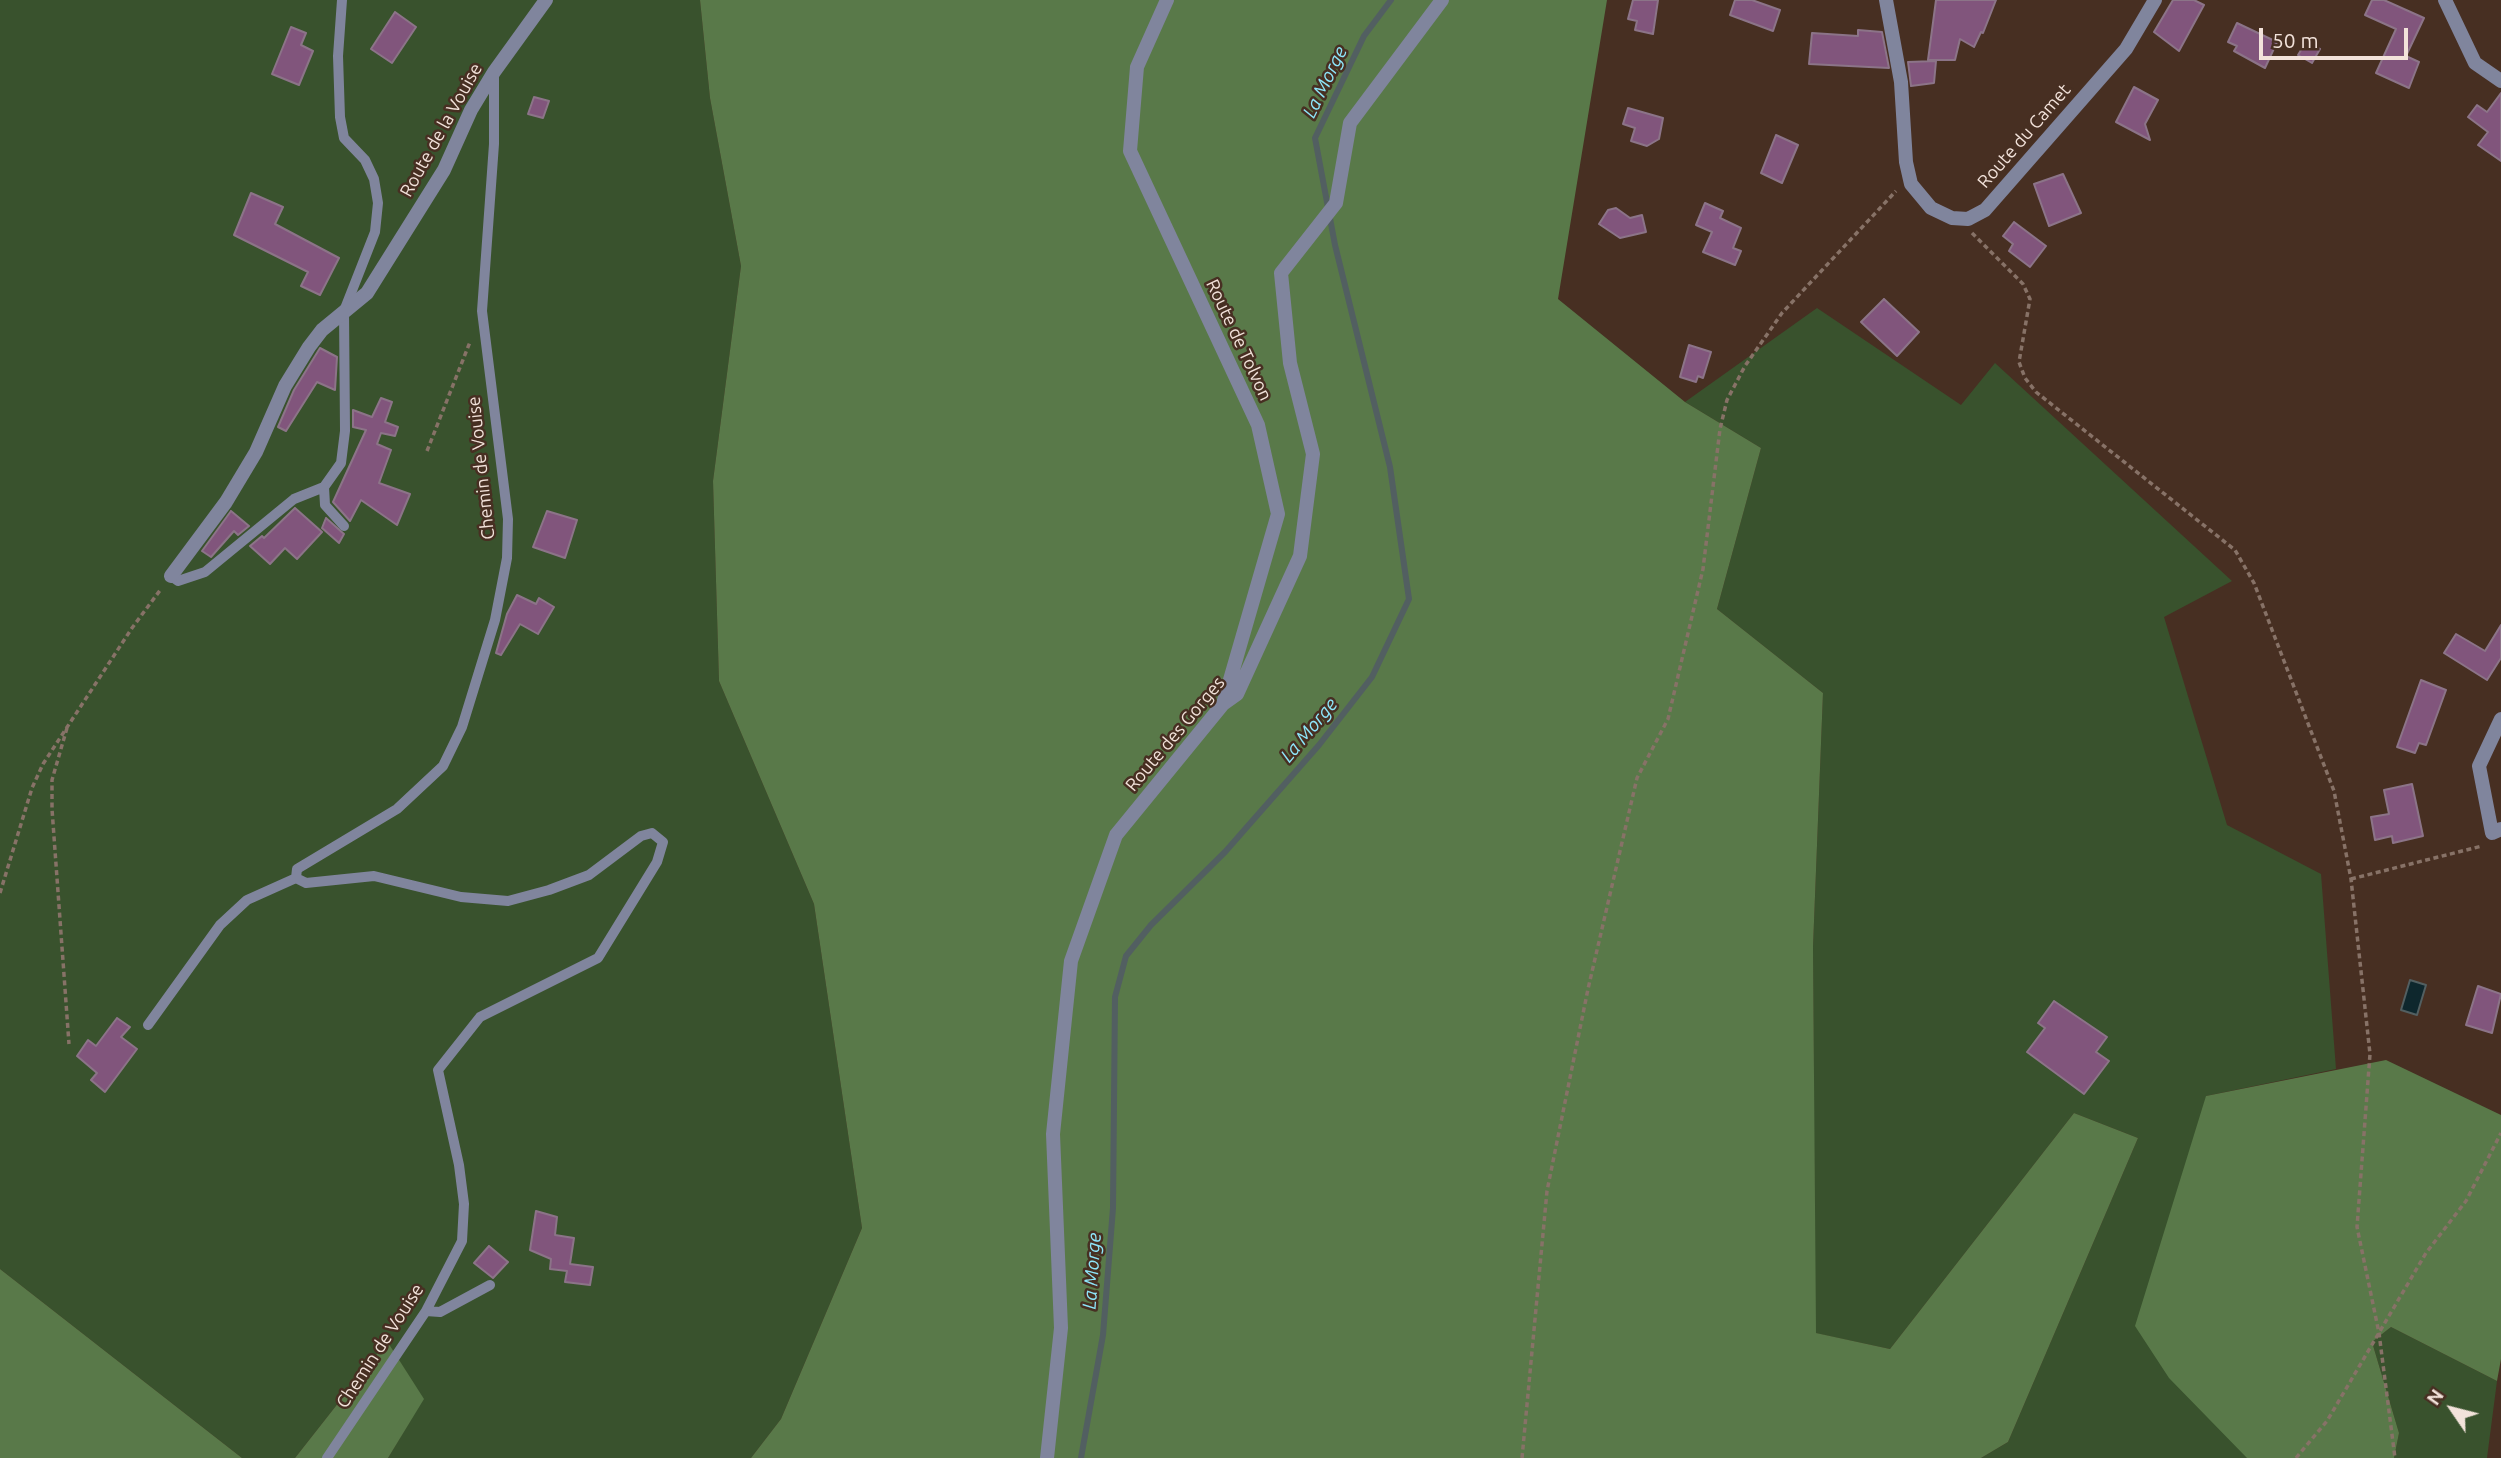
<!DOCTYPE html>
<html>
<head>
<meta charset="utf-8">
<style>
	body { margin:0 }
	#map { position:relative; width:2501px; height:1458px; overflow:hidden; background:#472f22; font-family:Ubuntu,sans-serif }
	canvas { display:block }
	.north { position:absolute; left:2417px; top:1374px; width:70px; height:70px; -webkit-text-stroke:5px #472f22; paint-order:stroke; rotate:305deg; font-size:19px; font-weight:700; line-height:28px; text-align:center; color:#f2e2da }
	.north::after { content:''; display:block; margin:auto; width:24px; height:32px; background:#f2e2da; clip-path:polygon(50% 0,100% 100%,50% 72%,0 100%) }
	.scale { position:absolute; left:2259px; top:28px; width:149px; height:32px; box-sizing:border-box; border:4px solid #f2e2da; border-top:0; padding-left:9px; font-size:21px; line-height:24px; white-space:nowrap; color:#f2e2da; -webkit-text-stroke:5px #472f22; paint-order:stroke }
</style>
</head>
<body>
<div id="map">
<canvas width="2501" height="1458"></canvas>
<div class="north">N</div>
<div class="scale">50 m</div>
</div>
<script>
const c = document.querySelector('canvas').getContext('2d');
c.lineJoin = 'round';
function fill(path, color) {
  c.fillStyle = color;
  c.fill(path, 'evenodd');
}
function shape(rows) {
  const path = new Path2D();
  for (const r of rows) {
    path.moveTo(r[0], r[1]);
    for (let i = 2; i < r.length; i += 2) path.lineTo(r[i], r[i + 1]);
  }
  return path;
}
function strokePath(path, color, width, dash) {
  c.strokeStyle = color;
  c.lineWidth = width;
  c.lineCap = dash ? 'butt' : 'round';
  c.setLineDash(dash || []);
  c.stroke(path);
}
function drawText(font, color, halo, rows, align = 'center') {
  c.font = font + ' Ubuntu,sans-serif';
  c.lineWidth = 5;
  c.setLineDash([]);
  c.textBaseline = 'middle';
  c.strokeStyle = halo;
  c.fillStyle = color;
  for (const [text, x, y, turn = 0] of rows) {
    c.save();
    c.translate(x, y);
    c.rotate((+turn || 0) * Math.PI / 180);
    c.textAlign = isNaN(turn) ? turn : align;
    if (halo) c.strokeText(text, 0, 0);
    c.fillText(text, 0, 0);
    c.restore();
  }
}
fill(shape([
	[0,0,700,0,710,98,741,266,713,481,719,681,814,904,862,1228,781,1419,751,1458,388,1458,423,1399,387,1341,295,1458,242,1458,0,1269],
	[1817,308,1961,405,1995,363,2232,581,2164,617,2227,825,2321,874,2336,1069,2206,1096,2247,1458,1981,1458,2008,1442,2138,1138,2074,1113,1890,1349,1815,1333,1813,947,1823,693,1717,609,1761,448,1685,402],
	[2391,1327,2497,1381,2487,1458,2394,1458,2399,1433,2372,1342]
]), '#39522d');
fill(shape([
	[700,0,1607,0,1558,299,1685,402,1761,448,1717,609,1823,693,1813,947,1816,1333,1890,1349,2074,1113,2138,1138,2008,1442,1981,1458,751,1458,781,1419,862,1228,814,904,719,681,713,481,741,266,710,98],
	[2386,1060,2501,1115,2501,1359,2497,1381,2391,1327,2372,1342,2399,1433,2394,1458,2247,1458,2169,1378,2135,1326,2206,1096],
	[0,1269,242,1458,0,1458],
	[387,1341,424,1399,388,1458,295,1458]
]), '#597949');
const water = shape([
	[2410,980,2426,985,2417,1015,2401,1010,2410,980]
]);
fill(water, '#0e272d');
strokePath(water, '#525f61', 2);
strokePath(shape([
	[1081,1458,1103,1335,1113,1208,1115,997,1126,956,1151,925,1225,852,1319,745,1372,677,1409,599,1390,467,1335,245,1315,138,1364,36,1391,0]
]), '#525f61', 6);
const building = shape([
	[1633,0,1658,0,1653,34,1635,30,1637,21,1628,19,1633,0],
	[1735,0,1752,0,1780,10,1773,31,1730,15,1735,0],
	[1936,0,1996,0,1983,33,1981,32,1974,47,1960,39,1955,60,1928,60,1936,0],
	[2173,0,2194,0,2204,5,2179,51,2154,32,2173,0],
	[2372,0,2384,0,2424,18,2406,56,2419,62,2409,88,2376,73,2396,29,2365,15,2372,0],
	[395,12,416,27,392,63,371,49,395,12],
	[2237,23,2277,42,2265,68,2234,51,2237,46,2228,42,2237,23],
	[291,27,306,33,301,45,313,51,299,85,272,74,291,27],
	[1858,30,1882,32,1889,68,1809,64,1812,33,1858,36,1858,30],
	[2306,42,2320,49,2312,63,2298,55,2306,42],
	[1936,61,1934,83,1911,86,1908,62,1936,61],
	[2134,87,2158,100,2145,124,2150,140,2116,122,2134,87],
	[2501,93,2501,161,2478,145,2488,132,2468,117,2477,105,2487,112,2501,93],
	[534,97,549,101,543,118,528,114,534,97],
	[1628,108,1663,118,1659,139,1647,146,1631,141,1635,128,1623,124,1628,108],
	[1776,135,1798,145,1782,183,1761,173,1776,135],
	[2063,174,2081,213,2049,226,2034,184,2063,174],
	[251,193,283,207,275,224,339,258,320,295,301,286,308,272,234,235,251,193],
	[1705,203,1723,211,1720,218,1741,228,1733,248,1741,251,1735,265,1703,252,1712,232,1696,225,1705,203],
	[1616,208,1630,218,1642,215,1646,232,1620,238,1599,224,1608,210,1616,208],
	[2014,222,2046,246,2030,267,2009,251,2013,244,2003,236,2014,222],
	[1884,299,1919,332,1897,356,1861,322,1884,299],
	[1689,345,1711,352,1703,378,1698,376,1696,382,1680,377,1689,345],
	[320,348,337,357,335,390,317,382,286,431,278,427,294,390,320,348],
	[381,398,392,402,385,422,398,427,395,436,381,433,377,444,391,450,379,483,410,494,397,525,361,500,350,521,333,502,366,430,353,427,353,410,372,417,381,398],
	[295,508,322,532,297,559,285,548,270,564,250,546,262,536,264,538,295,508],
	[231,511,249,526,238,535,234,531,211,557,202,551,231,511],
	[547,511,577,520,565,558,533,547,547,511],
	[326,518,344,534,339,543,322,528,326,518],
	[517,595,536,604,539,598,554,607,538,634,520,624,501,655,496,653,507,614,517,595],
	[2501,625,2501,658,2487,680,2444,653,2456,634,2485,651,2501,625],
	[2421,680,2446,690,2426,745,2419,743,2415,753,2397,747,2421,680],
	[2412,784,2423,836,2393,843,2392,836,2375,840,2371,817,2389,814,2384,790,2412,784],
	[2478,986,2501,994,2492,1033,2466,1025,2478,986],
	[2054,1001,2107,1037,2096,1052,2109,1061,2084,1094,2027,1052,2045,1028,2038,1023,2054,1001],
	[117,1018,130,1027,121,1037,137,1049,105,1092,91,1080,97,1073,77,1056,88,1040,96,1046,117,1018],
	[536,1211,557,1217,555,1235,574,1238,570,1264,593,1267,590,1285,565,1282,567,1271,550,1269,551,1259,530,1250,536,1211],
	[489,1246,508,1262,493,1278,474,1263,489,1246]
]);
fill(building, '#81557c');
strokePath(building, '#8c7488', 2);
strokePath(shape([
	[1972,233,2023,284,2030,299,2019,362,2025,378,2036,392,2235,550,2254,583,2334,791,2351,879,2370,1054,2357,1227,2379,1333,2395,1458],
	[427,451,470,342],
	[67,728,52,780,52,809,69,1044],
	[2351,879,2482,846],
	[0,893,32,788,43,764,132,628,161,589],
	[1522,1458,1547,1191,1588,989,1637,778,1668,719,1703,569,1720,429,1727,400,1745,366,1782,313,1896,191],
	[2296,1458,2327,1421,2426,1253,2466,1201,2501,1133]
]), '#877267', 3.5, [5, 3.5]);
strokePath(shape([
	[342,0,338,56,340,117,344,138,365,160,374,179,378,203,375,232,344,311,345,431,341,463,324,487,325,505,344,526],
	[171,576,178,581,205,572,294,499,324,487],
	[148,1025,220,925,247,900,296,878],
	[426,1311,440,1312,490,1285],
	[327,1458,426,1311,462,1241,464,1204,459,1165,438,1070,480,1017,598,958,657,862,663,842,652,833,641,836,589,875,549,890,508,901,461,897,374,876,306,883,296,878,297,869,397,809,443,766,462,727,495,620,507,558,508,519,482,311,494,144,494,72]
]), '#80859d', 10);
strokePath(shape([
	[1167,0,1137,67,1130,151,1258,425,1278,514,1223,704],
	[1886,0,1901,82,1906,162,1911,184,1931,208,1952,218,1968,219,1985,210,2126,49,2155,0],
	[2445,0,2475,63,2501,81],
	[171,576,226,502,256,452,285,386,309,347,322,330,367,293,444,170,471,110,494,72,546,0],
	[2501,719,2479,766,2492,833,2501,829],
	[1047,1458,1061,1328,1053,1134,1071,961,1116,835,1223,704,1237,694,1300,556,1313,454,1290,363,1281,273,1336,203,1350,123,1442,0]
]), '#80859d', 14);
drawText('18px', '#f2e2da', '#472f22', [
	["Route de la Vouise",441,130,-61],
	["Route du Camet",2024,136,-49],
	["Route de Tolvon",1239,340,65],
	["Chemin de Vouise",481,468,-96],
	["Route des Gorges",1175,734,-50],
	["Chemin de Vouise",380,1346,-57]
]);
drawText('italic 19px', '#8ee6fa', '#472f22', [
	["La Morge",1325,82,-64],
	["La Morge",1309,730,-50],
	["La Morge",1092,1271,-86]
]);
</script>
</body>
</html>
